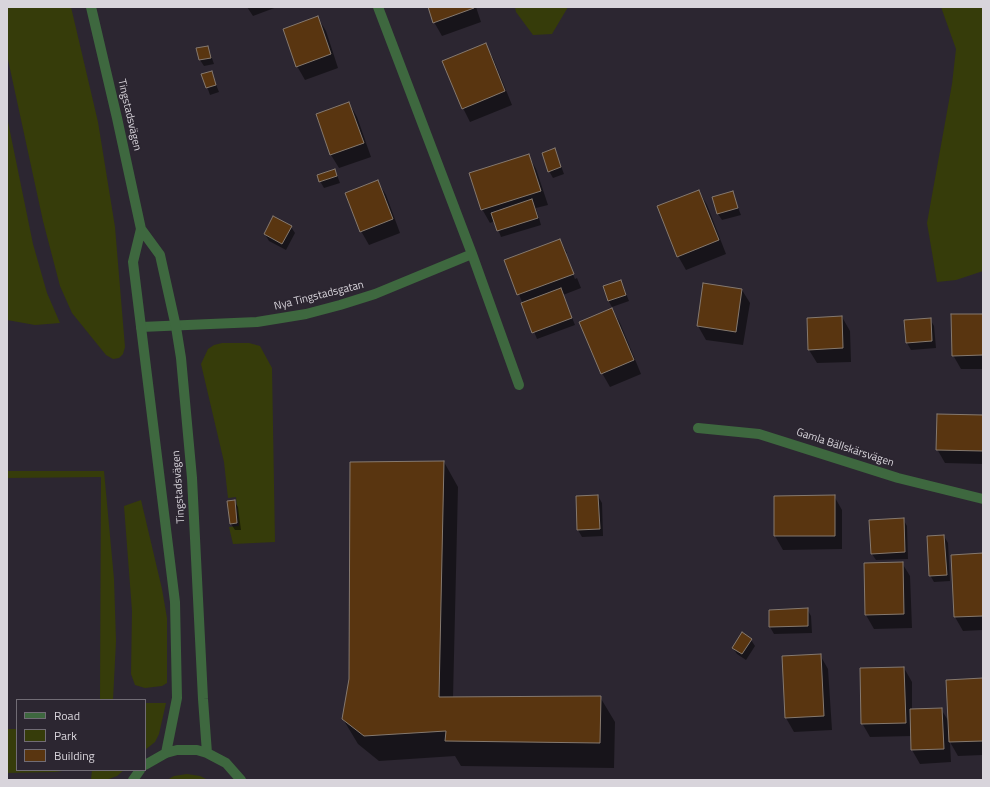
<!DOCTYPE html>
<html>
<head>
<meta charset="utf-8">
<style>
	body { margin:0 }
	#map { position:relative; width:990px; height:787px; overflow:hidden; background:#2c2631; font-family:"Titillium Web",sans-serif }
	canvas { display:block }
	.frame { position:absolute; inset:0; border:8px solid #d8d4db; pointer-events:none }
	.legend { position:absolute; left:16px; top:699px; width:130px; height:72px; box-sizing:border-box; background:#2c2631; border:1px solid #716c75; margin:0; padding:5px 7px; list-style:none; font-size:12px; color:#d8d4db }
	.legend li { display:flex; align-items:center; gap:8px; height:20px }
	.legend b { width:20px; border:1px solid #716c75 }
</style>
</head>
<body>
<div id="map">
<canvas width="990" height="787"></canvas>
<div class="frame"></div>
<ul class="legend">
<li><b style="height:5px;background:#3e683f"></b>Road</li>
<li><b style="height:11px;background:#363c0a"></b>Park</li>
<li><b style="height:11px;background:#593510"></b>Building</li>
</ul>
</div>
<script>
const c = document.querySelector('canvas').getContext('2d');
c.lineJoin = 'round';
function fill(path, color) {
  c.fillStyle = color;
  c.fill(path, 'evenodd');
}
function shape(rows) {
  const path = new Path2D();
  for (const r of rows) {
    path.moveTo(r[0], r[1]);
    for (let i = 2; i < r.length; i += 2) path.lineTo(r[i], r[i + 1]);
  }
  return path;
}
function strokePath(path, color, width, dash) {
  c.strokeStyle = color;
  c.lineWidth = width;
  c.lineCap = dash ? 'butt' : 'round';
  c.setLineDash(dash || []);
  c.stroke(path);
}
function drawText(font, color, halo, rows, align = 'center') {
  c.font = font + ' "Titillium Web",sans-serif';
  c.lineWidth = 3.5;
  c.setLineDash([]);
  c.textBaseline = 'middle';
  c.strokeStyle = halo;
  c.fillStyle = color;
  for (const [text, x, y, turn = 0] of rows) {
    c.save();
    c.translate(x, y);
    c.rotate((+turn || 0) * Math.PI / 180);
    c.textAlign = isNaN(turn) ? turn : align;
    if (halo) c.strokeText(text, 0, 0);
    c.fillText(text, 0, 0);
    c.restore();
  }
}
fill(shape([
	[7,7,71,7,98,122,115,227,125,347,123,354,119,358,113,359,106,355,72,313,60,286,43,221,7,55],
	[515,7,568,7,552,34,533,35,516,12],
	[941,7,983,7,983,271,956,280,937,282,927,223,952,84,956,49],
	[7,117,33,244,47,293,60,323,35,325,7,320],
	[222,343,249,343,260,346,272,368,275,542,233,544,229,527,239,526,236,497,228,498,224,462,201,364,208,349,214,345],
	[7,471,104,471,114,579,116,641,113,700,100,700,101,477,7,478],
	[141,500,162,589,167,618,167,683,162,686,145,688,135,685,131,674,132,611,124,506],
	[145,703,166,703,159,734,155,742,145,750],
	[7,729,17,729,17,770,70,770,55,772,7,773],
	[92,770,124,770,117,776,106,780,91,780],
	[187,774,200,776,208,780,167,780,174,776]
]), '#363c0a');
fill(shape([
	[247,7,277,7,253,16],
	[429,7,476,7,481,22,442,36,434,22],
	[318,18,326,31,338,68,305,80,297,66],
	[485,44,493,58,512,105,470,122,463,108],
	[208,47,214,64,204,66,200,60],
	[211,72,219,92,210,95,203,75],
	[349,103,357,117,371,157,339,168,331,155],
	[555,150,564,174,553,178,549,171],
	[528,155,536,169,548,205,536,208,541,225,501,237,495,221,490,223,482,209],
	[335,170,340,183,324,188,320,181],
	[378,182,386,195,400,233,369,245,361,231],
	[699,191,707,205,726,254,686,270,678,256],
	[732,193,741,215,722,220,718,214],
	[7,222,8,224,8,253,7,253],
	[291,227,295,233,286,250,269,241,265,234],
	[560,240,567,253,581,288,563,295,575,325,537,339,505,260],
	[564,253,567,253,577,278,575,279],
	[621,281,629,301,612,307,608,300],
	[742,290,750,303,743,345,706,340,698,326],
	[612,309,620,323,641,374,610,387,602,373],
	[983,315,983,369,961,369,953,355],
	[842,317,850,331,851,362,817,363,809,350],
	[930,319,934,326,936,348,911,350,907,343],
	[983,416,983,464,945,463,937,449],
	[444,462,458,487,453,698,600,697,615,722,614,768,461,766,455,756,379,761,358,744,343,719],
	[598,496,602,503,603,536,582,537,578,530],
	[834,496,842,510,842,549,783,550,775,536,775,497],
	[234,501,238,507,241,530,235,530,231,524],
	[903,519,907,526,908,559,876,560,872,554],
	[944,536,948,543,950,581,934,582,930,575],
	[983,554,983,630,963,631,955,617,952,556],
	[902,563,910,576,912,628,874,629,866,615,865,564],
	[807,609,811,616,812,633,774,634,770,627,770,610],
	[751,640,755,646,746,660,737,654,733,648],
	[820,655,828,669,832,730,794,732,786,718,783,657],
	[904,668,912,682,912,710,941,709,949,722,983,679,983,755,958,756,950,742,951,762,920,764,912,750,912,736,870,737,862,723]
]), '#0007');
const building = shape([
	[428,7,474,7,474,8,433,23,428,7],
	[318,16,331,54,296,67,283,29,318,16],
	[486,43,505,91,462,109,442,61,486,43],
	[208,46,211,58,199,60,196,48,208,46],
	[212,71,216,85,206,88,201,74,212,71],
	[349,102,364,143,330,155,316,114,349,102],
	[555,148,561,167,548,172,542,153,555,148],
	[529,154,541,191,481,210,469,173,529,154],
	[335,169,337,176,319,182,317,175,335,169],
	[378,180,393,219,360,232,345,193,378,180],
	[699,190,719,240,677,257,657,206,699,190],
	[733,191,738,208,717,214,712,197,733,191],
	[532,199,538,218,497,231,491,213,532,199],
	[273,216,292,226,282,244,264,234,273,216],
	[560,239,574,274,517,295,504,260,560,239],
	[621,280,626,295,608,301,603,286,621,280],
	[703,283,742,289,736,332,697,326,703,283],
	[561,288,572,318,532,333,521,303,561,288],
	[612,308,634,360,601,374,579,322,612,308],
	[951,314,983,314,983,355,952,356,951,314],
	[842,316,843,348,808,350,807,318,842,316],
	[931,318,932,341,906,343,904,320,931,318],
	[937,414,983,415,983,451,936,450,937,414],
	[444,461,439,697,601,696,600,743,445,741,446,731,364,736,342,719,349,679,350,462,444,461],
	[598,495,600,529,577,530,576,496,598,495],
	[835,495,835,536,774,536,774,496,835,495],
	[235,500,237,523,230,524,227,501,235,500],
	[904,518,905,552,871,554,869,520,904,518],
	[944,535,947,575,929,576,927,536,944,535],
	[983,553,983,616,954,617,951,555,983,553],
	[903,562,904,614,865,615,864,563,903,562],
	[808,608,808,626,769,627,769,610,808,608],
	[742,632,752,639,742,654,732,648,742,632],
	[821,654,824,716,785,718,782,656,821,654],
	[904,667,906,723,861,724,860,668,904,667],
	[983,678,983,741,949,742,946,680,983,678],
	[942,708,944,749,911,750,910,709,942,708]
]);
fill(building, '#593510');
strokePath(building, '#85796f', 1);
strokePath(shape([
	[378,7,472,254,519,385],
	[141,327,257,322,306,314,340,305,375,294,472,254],
	[698,428,759,434,898,478,983,499]
]), '#3e683f', 10);
strokePath(shape([
	[91,7,117,118,141,229,133,262,175,602,177,698,166,753],
	[141,229,160,255,176,327,181,358,192,478,203,699,207,753],
	[145,765,166,753,177,750,197,750,207,753,226,763,241,780],
	[133,780,140,770]
]), '#3e683f', 10);
drawText('11px', '#d8d4db', '#2c2631', [
	["Tingstadsvägen",129,115,77],
	["Nya Tingstadsgatan",319,296,-14],
	["Gamla Bällskärsvägen",845,448,18],
	["Tingstadsvägen",179,487,-94]
]);
</script>
</body>
</html>
